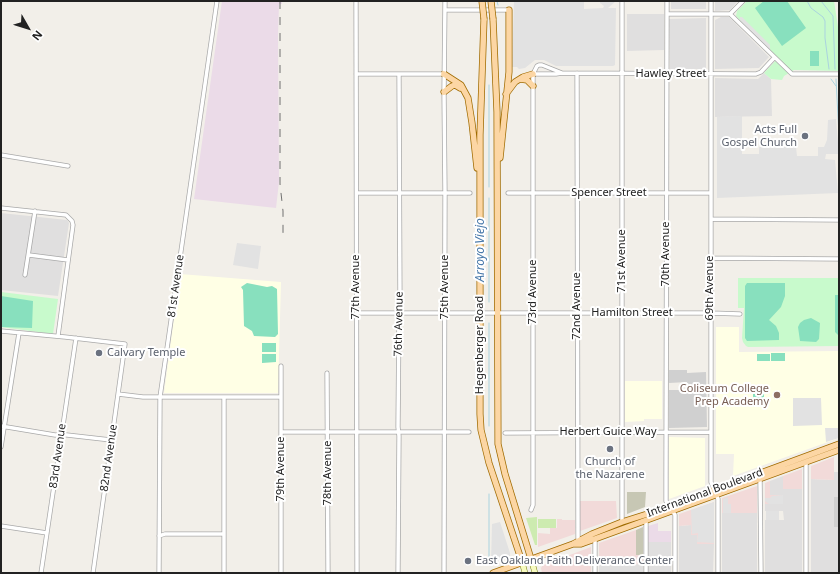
<!DOCTYPE html>
<html>
<head>
<meta charset="utf-8">
<style>
	body { margin:0 }
	#map { position:relative; width:840px; height:574px; overflow:hidden; background:#f2efe9; font-family:"Noto Sans",sans-serif }
	canvas { display:block }
	.frame { position:absolute; inset:0; border:2px solid #222; pointer-events:none }
	.north { position:absolute; left:8px; top:8px; width:40px; height:40px; -webkit-text-stroke:3px #fff; paint-order:stroke; rotate:129deg; font-size:11px; font-weight:700; line-height:16px; text-align:center; color:#222 }
	.north::after { content:''; display:block; margin:auto; width:14px; height:18px; background:#222; clip-path:polygon(50% 0,100% 100%,50% 72%,0 100%) }
</style>
</head>
<body>
<div id="map">
<canvas width="840" height="574"></canvas>
<div class="frame"></div>
<div class="north">N</div>
</div>
<script>
const c = document.querySelector('canvas').getContext('2d');
c.lineJoin = 'round';
function fill(path, color) {
  c.fillStyle = color;
  c.fill(path, 'evenodd');
}
function shape(rows) {
  const path = new Path2D();
  for (const r of rows) {
    path.moveTo(r[0], r[1]);
    for (let i = 2; i < r.length; i += 2) path.lineTo(r[i], r[i + 1]);
  }
  return path;
}
function strokePath(path, color, width, dash) {
  c.strokeStyle = color;
  c.lineWidth = width;
  c.lineCap = dash ? 'butt' : 'round';
  c.setLineDash(dash || []);
  c.stroke(path);
}
function drawText(font, color, halo, rows, align = 'center') {
  c.font = font + ' "Noto Sans",sans-serif';
  c.lineWidth = 4;
  c.setLineDash([]);
  c.textBaseline = 'middle';
  c.strokeStyle = halo;
  c.fillStyle = color;
  for (const [text, x, y, turn = 0] of rows) {
    c.save();
    c.translate(x, y);
    c.rotate((+turn || 0) * Math.PI / 180);
    c.textAlign = isNaN(turn) ? turn : align;
    if (halo) c.strokeText(text, 0, 0);
    c.fillText(text, 0, 0);
    c.restore();
  }
}
fill(shape([
	[671,1,706,1,706,9,671,9],
	[715,1,738,1,730,10,715,11],
	[627,14,664,14,664,50,627,51],
	[721,17,729,17,769,57,759,68,715,69,715,20],
	[706,18,706,69,670,69,669,19],
	[764,73,771,79,772,116,715,117,715,78,758,79],
	[1,213,67,220,69,223,58,296,1,290],
	[839,468,839,497,834,498,834,526,839,527,839,573,811,573,811,479,834,480,834,472,838,472],
	[783,476,783,489,802,489,802,573,765,573,765,520,784,520,783,511,765,511,765,504,783,504,770,495,770,481],
	[722,513,757,513,757,573,722,573],
	[691,525,691,534,697,535,697,544,714,544,713,573,679,573,679,526],
	[648,542,671,542,671,573,648,573],
	[643,564,643,573,599,573,599,565]
]), '#e0dfdf');
fill(shape([
	[834,457,834,480,811,479,811,466],
	[802,469,802,489,783,489,783,476],
	[770,481,770,495,783,495,783,504,765,504,765,483],
	[757,486,757,513,722,513,722,498],
	[580,501,616,501,617,518,580,531],
	[714,502,714,544,697,544,697,535,691,535,691,525,679,526,679,514],
	[557,519,562,519,562,520,575,520,575,534,538,547,538,533,550,534,550,528,557,528],
	[636,530,636,555,643,555,643,564,599,565,599,543],
	[591,547,591,573,542,573,541,568,543,565]
]), '#f2dad9');
fill(shape([
	[222,1,282,1,282,4,279,4,278,35,279,182,276,208,194,199],
	[658,523,658,531,671,531,671,542,648,542,648,526]
]), '#ebdbe8');
fill(shape([
	[180,274,281,282,278,393,164,393],
	[716,327,739,327,739,352,839,351,839,438,733,476,734,454,716,454],
	[625,381,662,381,662,419,644,419,644,421,625,422],
	[669,437,705,438,705,486,669,499]
]), '#ffffe5');
fill(shape([
	[669,370,687,370,687,373,706,372,707,427,669,428,669,390,687,390,687,382,669,383],
	[834,497,839,497,839,527,834,527]
]), '#d0d0d0');
fill(shape([
	[627,492,646,492,645,507,627,514],
	[643,527,643,555,636,555,636,530]
]), '#c7c7b4');
fill(shape([
	[537,517,537,545,535,545,526,518],
	[538,519,556,519,556,528,538,528]
]), '#cdebb0');
fill(shape([
	[747,1,834,1,839,33,839,71,794,70,784,76,782,80,771,79,764,73,778,58,736,16,737,11],
	[738,278,839,278,839,346,748,347,746,346,743,342,742,338,744,308,738,308],
	[1,292,58,299,53,334,1,327]
]), '#c8facc');
fill(shape([
	[764,1,787,1,806,28,782,46,755,8],
	[810,51,819,51,819,66,810,66],
	[247,283,267,287,272,286,277,289,278,334,275,337,254,336,252,331,244,326,243,290,241,287],
	[747,283,785,283,785,296,781,307,769,320,776,326,779,333,779,340,747,341,745,338,745,286],
	[835,295,839,295,839,336,835,332],
	[1,296,33,301,32,328,1,327],
	[811,318,820,323,819,339,816,342,800,341,798,327,800,323,804,320],
	[262,343,276,343,276,352,262,352],
	[771,353,785,353,785,361,771,361],
	[262,354,276,354,276,362,262,363],
	[757,354,770,354,770,361,757,361],
	[753,394,764,394,764,407,753,407]
]), '#88e0be');
fill(shape([
	[514,1,584,1,584,9,603,8,604,6,600,3,600,1,616,1,608,8,616,8,615,65,613,66,556,66,544,60,535,60,525,68,519,69,517,67,512,67],
	[740,17,742,17,770,45,770,52,740,20],
	[742,116,742,154,759,154,759,147,796,147,797,156,818,156,818,147,824,147,827,140,828,120,836,119,839,154,826,154,825,159,835,160,838,193,717,198,717,117],
	[237,243,261,246,258,269,233,265],
	[793,398,821,398,822,425,793,426],
	[825,428,839,428,839,438,826,442],
	[783,495,783,504,769,504,765,501,765,498,770,498,772,496],
	[728,497,728,504,731,504,731,513,723,513,723,499],
	[714,502,714,543,697,542,698,533,692,534,691,510],
	[766,511,779,511,779,520,766,520],
	[500,522,510,553,510,556,491,563,492,524]
]), '#e2e2e2');
strokePath(shape([
	[497,1,498,5],
	[807,1,811,8,823,17,825,21,825,38,829,69],
	[821,1,833,16,835,69],
	[831,79,836,86],
	[836,79,839,135],
	[489,187,489,85],
	[489,302,489,198],
	[489,426,489,323],
	[489,494,489,562,490,564]
]), '#aad3df', 1);
const minor = shape([
	[356,1,357,573],
	[622,1,622,522],
	[667,1,666,478,666,501,669,506],
	[711,1,711,482,718,499,718,573],
	[445,10,509,10],
	[667,14,730,14,792,74,839,74],
	[730,14,743,1],
	[577,73,578,540],
	[356,74,444,74],
	[533,74,556,74,562,73,756,74,761,72,774,58],
	[1,155,68,166],
	[357,193,470,193],
	[508,193,711,193],
	[1,208,66,215,72,221,73,225,58,336],
	[711,219,839,220],
	[29,255,68,260],
	[710,258,839,259],
	[25,275,35,211],
	[356,313,711,313,740,314],
	[1,331,65,337,125,344,93,573],
	[327,373,328,573],
	[118,394,143,397,281,397],
	[224,398,224,573],
	[1,426,55,435,67,435,111,440],
	[281,432,469,432],
	[505,433,710,432],
	[1,447,19,333],
	[806,462,806,573],
	[760,478,761,573],
	[531,510,533,505,533,74,537,66,539,65,542,65,562,73],
	[672,510,675,515,675,573],
	[646,520,646,573],
	[1,526,47,533],
	[159,536,165,534,224,534],
	[595,539,595,573],
	[41,573,76,338],
	[159,573,160,397,217,1],
	[281,573,281,366],
	[398,573,399,436,398,427,399,313,400,308,399,74],
	[444,573,445,193,444,92,445,1]
]);
const secondary = shape([
	[531,559,535,573],
	[522,562,525,573]
]);
const primary = shape([
	[484,19,480,135,480,414,481,430,489,463,522,562],
	[493,19,497,112,498,444,505,474,531,559],
	[444,74,461,85,468,98,472,123,477,168],
	[520,79,527,80,533,86],
	[444,92,452,86,455,85,460,88],
	[506,94,515,82,523,77,533,74],
	[500,158,509,72,509,10],
	[573,544,581,544,839,450],
	[493,573,573,544,592,534,622,522,663,509,839,444]
]);
strokePath(minor, '#a9a9a9', 5);
strokePath(secondary, '#707d05', 6);
strokePath(primary, '#a06b00', 7);
strokePath(minor, '#fff', 3.5);
strokePath(secondary, '#f7fabf', 5);
strokePath(primary, '#fcd6a4', 5.5);
strokePath(shape([
	[280,1,280,184,283,211,283,239]
]), '#707070', 1, [8, 8]);
const primaryBridge = shape([
	[482,1,484,19],
	[491,1,493,19]
]);
strokePath(primaryBridge, '#a06b00', 7, []);
strokePath(primaryBridge, '#fcd6a4', 5.5);
for (const [x, y, r, color] of [
	[805,136,4,"#6b7280"],
	[99,353,4,"#6b7280"],
	[777,395,4,"#8d6e63"],
	[610,449,4,"#6b7280"],
	[468,561,4,"#6b7280"]
]) {
  const dot = new Path2D();
  dot.arc(x, y, r, 0, 2 * Math.PI);
  c.fillStyle = color;
  c.fill(dot);
  strokePath(dot, '#fff', 1.5);
}
drawText('11px', '#222', '#fff', [
	["Hawley Street",671,74],
	["Spencer Street",609,193],
	["70th Avenue",666,254,-90],
	["71st Avenue",622,261,-90],
	["81st Avenue",176,286,-82],
	["77th Avenue",356,287,-90],
	["75th Avenue",445,287,-90],
	["69th Avenue",710,288,-90],
	["73rd Avenue",533,292,-90],
	["72nd Avenue",577,306,-90],
	["Hamilton Street",632,313],
	["76th Avenue",399,324,-89],
	["Hegenberger Road",480,345,-90],
	["Herbert Guice Way",608,432],
	["83rd Avenue",58,456,-82],
	["82nd Avenue",109,458,-82],
	["79th Avenue",281,469,-90],
	["78th Avenue",328,473,-90],
	["International Boulevard",705,493,-20]
]);
drawText('11px', '#5b616d', '#fff', [
	["Acts Full",797,130,"right"],
	["Gospel Church",797,143,"right"],
	["Calvary Temple",107,353],
	["Church of",610,462,"center"],
	["the Nazarene",610,475,"center"],
	["East Oakland Faith Deliverance Center",476,561]
], 'left');
drawText('11px', '#785e54', '#fff', [
	["Coliseum College",769,389],
	["Prep Academy",769,402]
], 'right');
drawText('italic 12px', '#4a7aab', '#fff', [
	["Arroyo Viejo",481,250,-90]
]);
</script>
</body>
</html>
